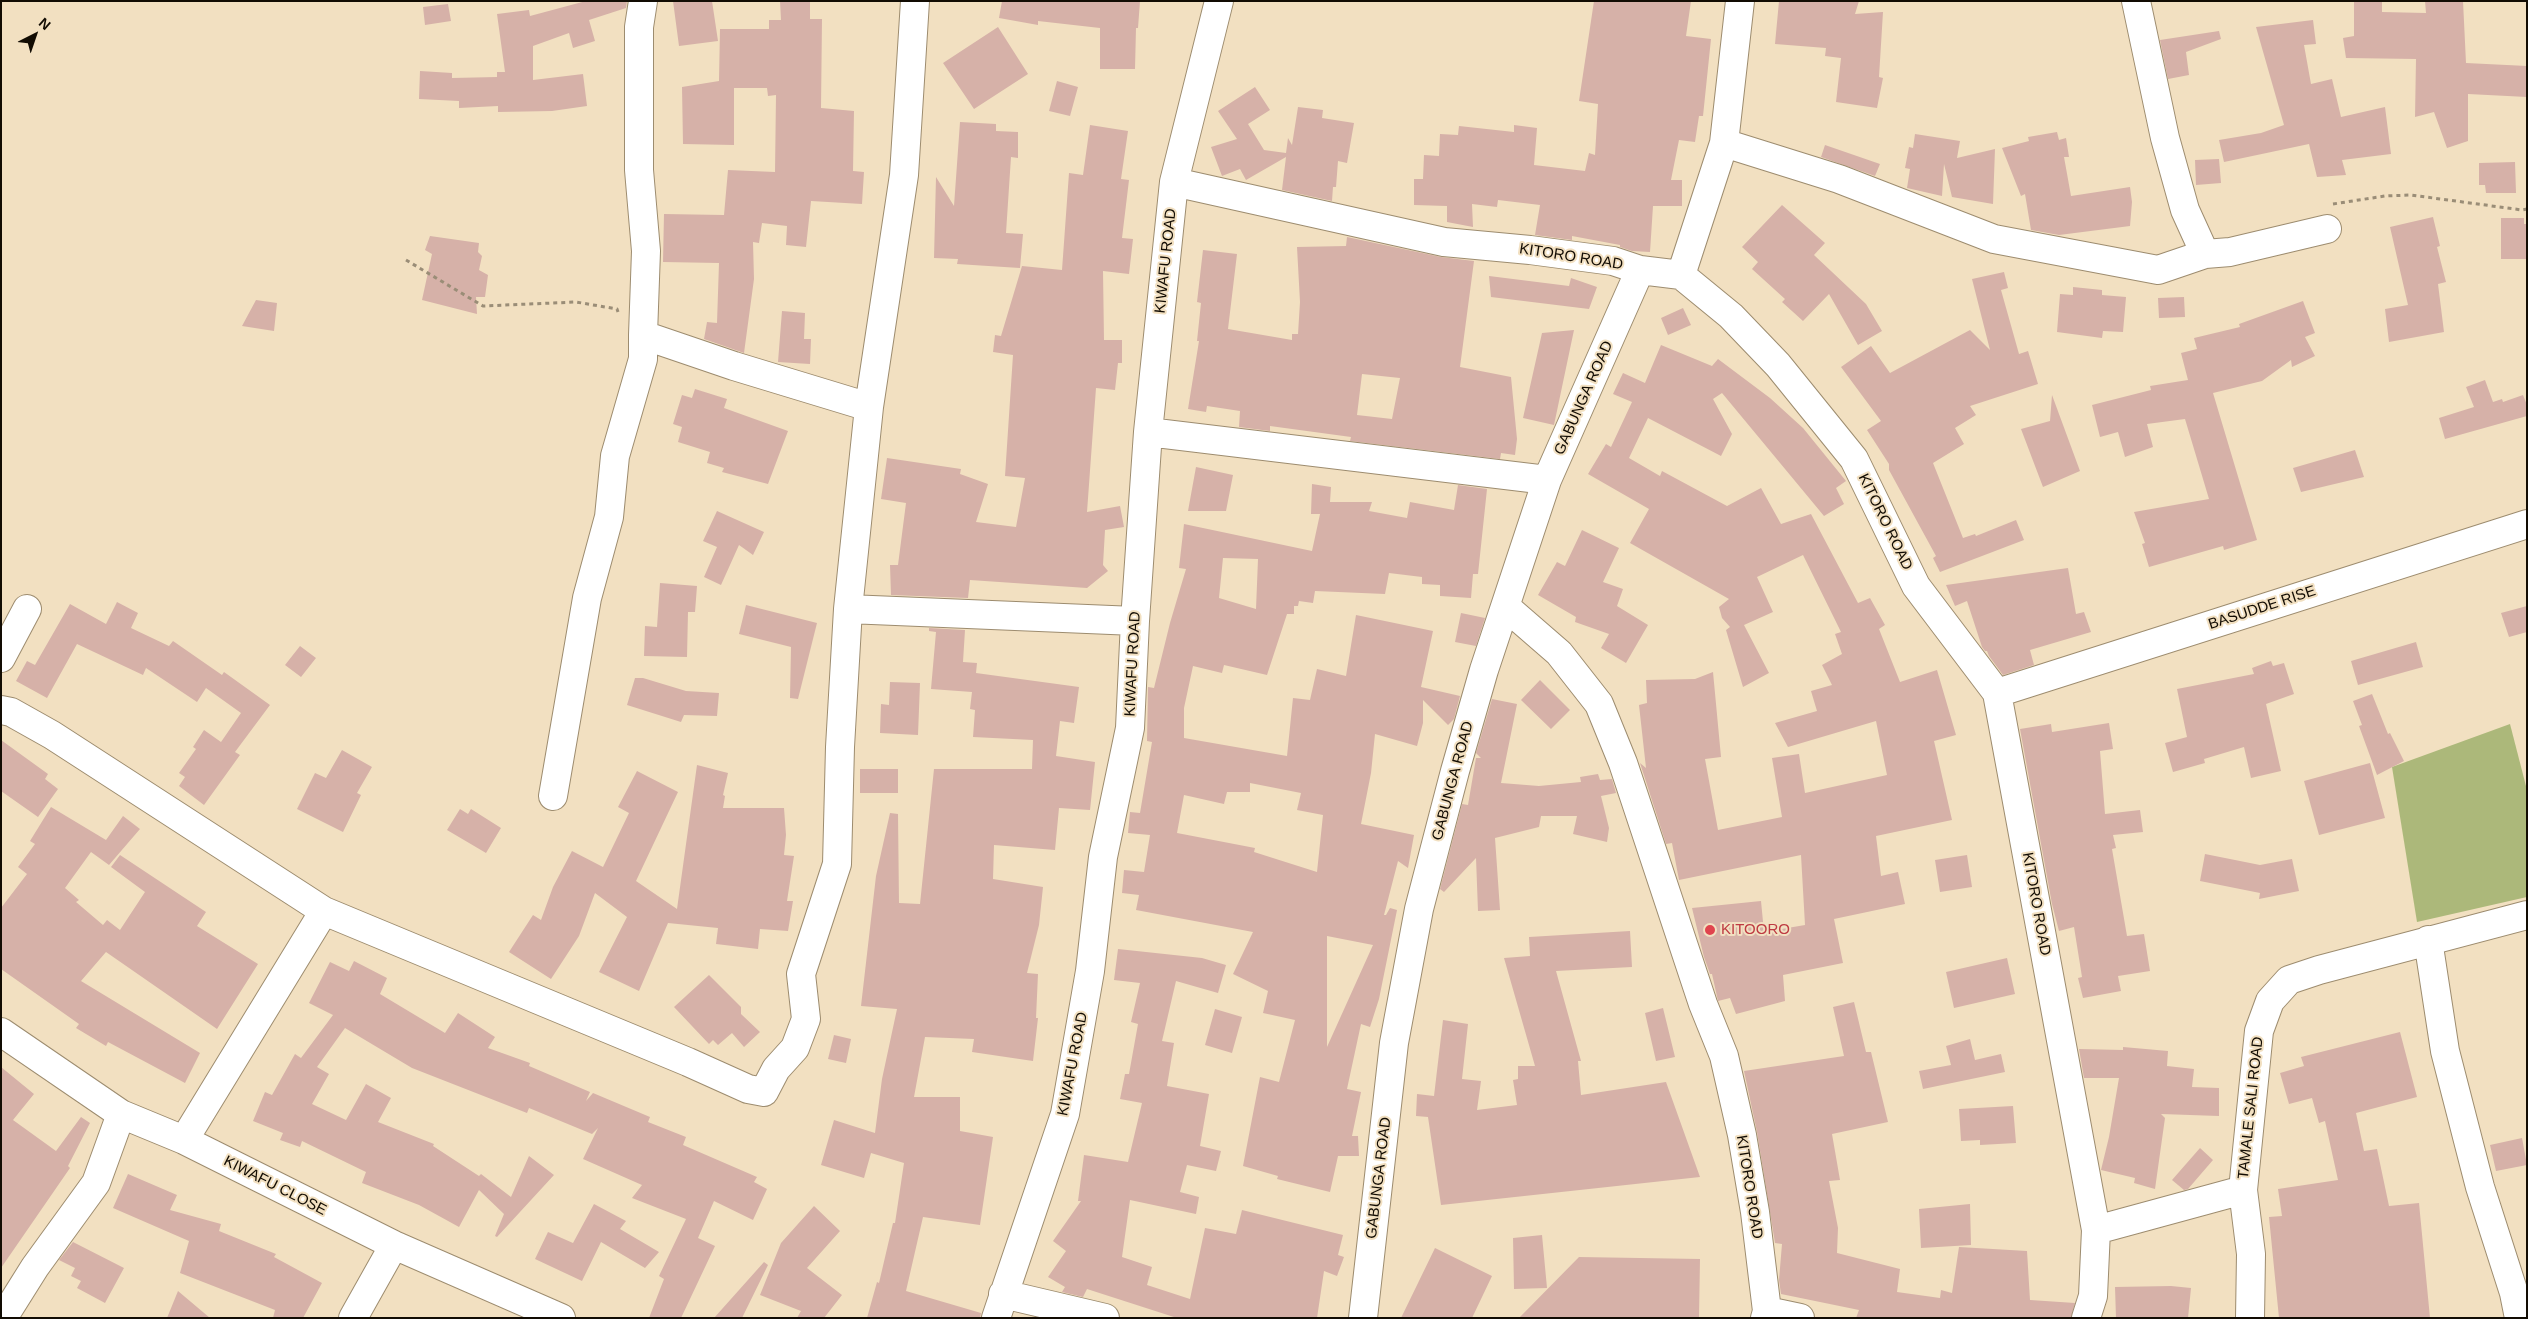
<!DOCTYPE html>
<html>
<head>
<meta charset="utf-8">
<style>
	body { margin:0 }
	#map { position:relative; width:2528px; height:1319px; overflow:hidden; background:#f2e0c1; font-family:Arial,sans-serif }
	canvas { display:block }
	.frame { position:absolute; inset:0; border:2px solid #120c03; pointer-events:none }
	.north { position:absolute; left:10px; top:10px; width:50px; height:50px; -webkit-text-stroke:4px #f2e0c1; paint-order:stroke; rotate:41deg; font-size:14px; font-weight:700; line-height:20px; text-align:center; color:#120c03 }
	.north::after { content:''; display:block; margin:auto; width:18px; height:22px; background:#120c03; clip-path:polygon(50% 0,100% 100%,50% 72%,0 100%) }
</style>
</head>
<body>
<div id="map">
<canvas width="2528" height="1319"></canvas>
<div class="frame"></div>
<div class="north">N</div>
</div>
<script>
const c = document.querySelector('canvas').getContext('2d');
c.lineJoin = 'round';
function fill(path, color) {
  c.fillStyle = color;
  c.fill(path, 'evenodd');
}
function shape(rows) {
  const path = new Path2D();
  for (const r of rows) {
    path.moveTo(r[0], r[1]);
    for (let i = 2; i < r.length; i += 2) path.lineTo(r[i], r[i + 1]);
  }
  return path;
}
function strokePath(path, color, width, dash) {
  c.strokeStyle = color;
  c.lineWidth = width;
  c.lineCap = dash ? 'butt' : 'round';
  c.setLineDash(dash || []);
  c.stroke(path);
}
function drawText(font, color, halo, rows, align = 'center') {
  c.font = font + ' Arial,sans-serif';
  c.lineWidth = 4;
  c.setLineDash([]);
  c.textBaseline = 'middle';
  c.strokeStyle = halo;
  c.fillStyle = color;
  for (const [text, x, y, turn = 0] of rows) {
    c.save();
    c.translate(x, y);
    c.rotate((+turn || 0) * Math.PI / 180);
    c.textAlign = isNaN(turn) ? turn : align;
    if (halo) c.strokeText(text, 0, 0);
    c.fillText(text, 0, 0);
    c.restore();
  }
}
fill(shape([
	[2510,724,2527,790,2527,897,2417,922,2392,767]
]), '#acb87a');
fill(shape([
	[586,1,627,1,626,8,589,20,595,41,573,48,569,33,533,46,533,80,583,74,587,106,552,111,498,112,498,106,459,108,459,101,419,99,420,71,452,73,452,78,497,77,497,72,505,72,497,14,529,10,530,16],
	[673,1,712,1,718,41,679,46],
	[780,1,810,1,810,19,822,19,821,108,854,111,853,171,864,172,862,204,811,201,806,247,786,245,787,226,762,223,759,243,753,242,754,279,744,353,704,339,707,322,717,323,719,263,663,262,664,214,724,215,728,170,775,172,776,95,768,96,767,88,734,88,734,145,683,144,682,87,719,81,720,29,769,29,769,20,781,20],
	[1002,1,1140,1,1138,28,1136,28,1135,69,1100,69,1100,28,1038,21,1038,25,999,18],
	[1594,1,1691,1,1686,36,1711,39,1703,116,1699,116,1695,142,1679,140,1671,180,1682,180,1682,206,1653,206,1650,252,1632,251,1620,247,1620,245,1572,236,1572,240,1535,235,1540,205,1498,200,1497,207,1472,204,1473,227,1447,222,1447,206,1414,205,1414,179,1423,179,1424,155,1439,156,1440,134,1458,135,1459,126,1514,132,1514,125,1537,128,1534,165,1585,171,1589,153,1595,155,1598,104,1579,101],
	[1779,1,1859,1,1855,14,1883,12,1879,77,1883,78,1877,108,1836,102,1841,58,1825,56,1826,48,1775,44],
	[2354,1,2382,1,2382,12,2426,13,2425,1,2463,1,2466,63,2527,66,2527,97,2468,94,2468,141,2447,148,2434,112,2415,117,2416,59,2346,58,2343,38,2354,36],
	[448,4,451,21,425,25,423,7],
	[2313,20,2316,44,2304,45,2311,84,2332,79,2341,117,2385,107,2391,154,2342,160,2346,175,2317,177,2309,144,2224,162,2219,140,2261,133,2284,125,2256,27],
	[998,27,1028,74,974,109,943,63],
	[2219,31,2221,39,2186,52,2189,75,2168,79,2160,40],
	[1057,81,1078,87,1070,116,1049,111],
	[1255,87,1270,110,1248,124,1264,150,1286,153,1288,138,1292,145,1298,107,1323,110,1322,118,1354,123,1347,163,1338,161,1336,187,1333,187,1332,201,1282,190,1286,157,1246,180,1240,169,1222,176,1211,147,1237,139,1218,111],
	[960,122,996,124,996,131,1018,132,1018,158,1011,157,1006,233,1023,234,1020,268,957,264,958,259,934,258,936,177,954,206],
	[1090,125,1128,131,1121,179,1129,180,1122,238,1133,239,1129,274,1103,271,1104,340,1122,340,1122,363,1118,363,1115,390,1096,388,1087,512,1120,506,1124,527,1105,530,1103,565,1108,571,1087,588,970,580,968,598,891,595,890,565,898,565,906,503,881,499,887,458,961,469,960,474,988,484,976,522,1016,527,1025,478,1005,476,1013,355,993,352,995,335,1001,336,1022,266,1062,270,1069,173,1083,175],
	[2057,132,2059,140,2066,138,2069,157,2064,157,2071,196,2130,187,2132,202,2130,226,2059,235,2031,230,2025,194,2021,196,2002,148,2029,141,2028,137],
	[1915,134,1960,141,1957,158,1995,149,1993,204,1952,197,1944,164,1942,196,1907,188,1910,169,1905,168,1909,147,1913,148],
	[1825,145,1880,164,1875,176,1821,157],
	[2219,159,2221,183,2196,185,2195,160],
	[2515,162,2516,193,2486,193,2485,185,2479,185,2479,163],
	[1782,205,1825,243,1814,255,1866,304,1882,331,1858,345,1829,294,1803,321,1782,302,1785,299,1752,269,1758,262,1742,247],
	[2433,217,2440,246,2437,247,2446,282,2438,284,2444,332,2389,342,2385,309,2408,305,2390,227],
	[2501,218,2524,218,2524,224,2527,224,2527,259,2501,259],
	[430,236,479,243,478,252,482,256,479,270,488,275,485,297,476,297,477,314,422,300,432,254,425,250],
	[1347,237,1441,257,1474,261,1460,367,1511,377,1517,439,1515,455,1501,453,1500,459,1350,441,1351,437,1270,426,1270,431,1239,427,1240,411,1207,406,1206,412,1188,409,1199,341,1197,341,1201,303,1197,302,1203,250,1237,254,1228,329,1292,340,1292,334,1298,334,1300,302,1297,247,1346,246],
	[1362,374,1400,378,1392,419,1357,415],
	[2004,272,2008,288,2001,290,2019,354,2028,351,2038,384,1970,406,1976,415,1955,428,1964,444,1933,463,1963,538,1975,534,1976,536,2016,520,2024,540,1940,572,1933,558,1936,556,1889,470,1889,464,1867,430,1881,421,1841,367,1871,346,1890,373,1970,330,1990,350,1972,279],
	[1489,276,1569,286,1571,278,1597,287,1589,309,1491,297],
	[2073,287,2102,290,2102,295,2126,297,2123,332,2103,331,2102,338,2057,332,2060,294,2073,295],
	[2184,297,2185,317,2159,318,2158,298],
	[256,300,277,303,274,331,242,326],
	[2303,301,2315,333,2305,337,2315,356,2292,367,2291,360,2262,381,2213,393,2257,540,2224,550,2223,546,2149,567,2142,544,2145,543,2134,512,2209,499,2185,419,2147,424,2153,447,2125,457,2118,432,2100,437,2092,405,2151,390,2150,386,2188,380,2181,353,2197,349,2194,338,2240,327,2239,324],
	[1683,308,1691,325,1668,335,1661,318],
	[782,311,805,313,804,339,811,339,810,364,778,362],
	[1574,330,1554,425,1523,418,1542,333],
	[1661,345,1712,366,1718,359,1770,398,1803,428,1846,481,1836,488,1844,504,1824,516,1722,393,1713,399,1732,434,1721,456,1648,418,1629,458,1660,476,1662,471,1727,506,1761,488,1781,524,1811,514,1858,603,1870,598,1885,625,1879,629,1900,682,1937,670,1956,735,1934,741,1952,820,1876,836,1881,876,1898,872,1905,904,1834,919,1843,963,1783,975,1785,1001,1736,1014,1730,998,1718,1001,1712,974,1710,974,1704,957,1692,908,1761,901,1764,932,1805,925,1801,855,1679,880,1672,843,1666,844,1640,763,1646,768,1639,705,1647,703,1646,680,1695,679,1713,672,1721,757,1705,759,1718,830,1782,817,1772,758,1799,754,1805,793,1887,775,1876,721,1788,747,1775,723,1817,711,1811,691,1832,685,1822,665,1842,654,1835,634,1841,632,1803,555,1757,577,1773,612,1744,625,1769,673,1743,687,1726,630,1730,627,1722,618,1719,607,1729,599,1630,543,1649,509,1588,474,1606,444,1611,447,1632,402,1613,394,1623,373,1645,383],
	[2485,380,2493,402,2502,399,2503,402,2523,395,2527,405,2527,416,2445,439,2439,418,2474,407,2466,387],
	[695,389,727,399,724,408,788,431,768,484,722,472,724,468,707,463,710,452,678,442,682,427,673,424,682,395,692,398],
	[2052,395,2080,471,2043,487,2021,429,2050,421],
	[2355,450,2364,477,2301,492,2293,468],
	[1196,467,1233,475,1226,511,1188,511],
	[1312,484,1331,487,1330,502,1372,502,1369,511,1407,518,1410,502,1454,510,1458,485,1487,489,1478,574,1473,574,1471,598,1440,596,1440,585,1422,584,1422,577,1389,573,1385,594,1315,591,1313,603,1299,601,1298,606,1294,606,1294,614,1287,614,1267,675,1224,665,1222,673,1193,666,1184,708,1184,738,1287,756,1293,698,1310,700,1317,669,1346,676,1356,615,1433,631,1421,687,1460,696,1454,719,1448,725,1423,700,1423,723,1417,746,1375,734,1371,773,1361,824,1414,835,1408,868,1398,861,1384,915,1386,915,1390,908,1397,910,1379,999,1370,1027,1361,1024,1347,1089,1361,1092,1352,1136,1358,1136,1359,1156,1338,1156,1330,1192,1277,1179,1278,1176,1243,1166,1260,1077,1279,1082,1295,1020,1263,1013,1268,991,1233,974,1253,932,1136,910,1139,895,1122,893,1124,870,1144,872,1150,835,1128,833,1130,812,1140,813,1152,742,1147,741,1148,687,1154,688,1170,623,1186,569,1179,568,1184,524,1312,551,1320,514,1311,514],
	[1223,558,1258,559,1256,609,1219,598],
	[1250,783,1301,793,1297,810,1323,815,1317,872,1254,852,1255,848,1177,833,1184,795,1224,804,1227,792,1250,792],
	[1327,936,1373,945,1327,1047],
	[717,511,764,532,753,555,739,545,721,585,704,577,717,547,703,541],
	[1582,530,1619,548,1603,582,1623,589,1617,606,1648,625,1626,663,1601,648,1609,634,1575,622,1576,617,1538,595,1557,562,1565,566],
	[2068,568,2076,614,2084,612,2091,632,2030,650,2034,665,2003,675,1989,656,1987,651,1985,651,1982,647,1967,601,1955,606,1946,585],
	[660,583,697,586,695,612,688,612,687,657,644,656,645,626,657,627],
	[117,602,138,613,131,628,169,646,173,641,222,675,224,672,270,705,235,752,240,755,204,805,179,786,185,777,179,773,196,749,193,747,204,730,221,742,241,713,206,688,197,702,146,668,143,675,77,644,47,698,16,681,27,661,35,665,70,604,106,624],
	[746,605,817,623,798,699,790,698,791,647,739,634],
	[2527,606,2527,632,2509,637,2501,613],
	[1461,613,1485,618,1476,646,1455,642],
	[929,628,965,630,963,662,977,663,976,673,1079,687,1074,723,1060,721,1056,756,1095,762,1090,810,1059,808,1055,850,994,845,993,879,1043,887,1039,925,1027,973,1038,974,1036,1018,1038,1018,1033,1061,972,1052,974,1039,925,1037,914,1097,960,1097,960,1131,993,1137,980,1225,923,1217,906,1291,981,1313,980,1318,867,1318,877,1282,879,1283,893,1223,895,1223,904,1163,871,1153,864,1178,821,1165,834,1120,875,1133,882,1079,897,1009,861,1006,876,876,890,813,898,814,899,903,920,904,934,769,1032,769,1033,740,973,737,975,710,970,709,972,692,931,689,936,632,929,631],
	[2416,642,2423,667,2358,685,2351,661],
	[300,646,316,658,301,677,285,665],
	[2271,661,2273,666,2284,663,2294,694,2266,704,2281,771,2251,778,2244,747,2204,759,2205,763,2173,772,2165,743,2187,737,2177,689,2254,674,2252,668],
	[635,678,643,678,686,691,719,693,717,716,684,715,681,722,627,705],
	[1540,680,1570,710,1551,729,1521,700],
	[890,682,920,683,918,735,880,733,881,704,889,705],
	[2372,694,2388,734,2390,733,2404,761,2377,775,2359,726,2362,725,2353,701],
	[1492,699,1517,704,1501,783,1539,786,1581,782,1580,777,1598,774,1600,780,1612,779,1616,793,1601,796,1609,828,1607,842,1573,834,1577,816,1541,816,1539,827,1495,838,1500,910,1478,911,1476,858,1444,892,1440,889,1462,804,1468,805,1476,758,1481,758,1476,753],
	[2109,723,2113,749,2100,751,2105,814,2140,810,2143,832,2113,835,2116,848,2112,849,2127,936,2144,934,2150,971,2118,976,2121,991,2083,998,2078,978,2082,977,2074,927,2059,931,2052,904,2020,729,2051,724,2052,732],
	[1,740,48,774,45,779,58,789,38,817,1,791],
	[342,750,372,767,357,793,361,795,343,832,297,809,315,773,326,778],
	[2370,763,2385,818,2319,835,2304,781],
	[697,765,728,773,723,795,725,796,723,808,784,808,786,835,784,855,794,856,787,901,793,901,788,931,760,929,758,949,716,944,718,928,668,923,639,991,599,972,627,917,595,893,579,936,551,979,509,952,533,915,541,920,553,887,572,851,603,867,629,813,618,807,637,771,678,792,636,881,677,909],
	[860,769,898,769,898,793,860,793],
	[51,807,106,840,123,816,140,829,109,865,91,852,65,888,79,900,76,902,103,925,107,920,120,930,145,892,111,867,120,855,206,912,197,926,258,964,217,1029,106,952,81,981,200,1053,185,1083,108,1042,106,1046,76,1028,79,1024,1,969,1,908,27,874,18,867,35,844,30,841],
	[460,809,468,814,471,809,501,828,486,853,447,830],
	[2205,854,2260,865,2292,859,2299,891,2259,899,2260,893,2200,881],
	[1967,855,1972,887,1940,892,1935,860],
	[1630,931,1632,967,1556,971,1581,1061,1578,1061,1581,1095,1666,1082,1700,1177,1441,1205,1428,1117,1416,1116,1417,1094,1434,1096,1443,1020,1468,1024,1462,1079,1481,1081,1477,1110,1517,1105,1513,1080,1518,1079,1518,1066,1535,1066,1504,958,1530,956,1529,937],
	[1118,949,1202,958,1226,965,1218,993,1176,981,1162,1041,1174,1043,1167,1086,1209,1094,1200,1146,1221,1151,1216,1171,1187,1165,1180,1192,1199,1197,1196,1214,1130,1200,1122,1257,1152,1267,1147,1285,1190,1299,1205,1228,1236,1234,1242,1210,1343,1235,1338,1255,1344,1257,1337,1276,1324,1271,1317,1318,1177,1318,1087,1289,1083,1297,1062,1292,1065,1287,1048,1277,1066,1251,1053,1241,1081,1201,1078,1201,1084,1155,1128,1162,1142,1103,1120,1099,1125,1074,1129,1074,1138,1024,1131,1022,1140,983,1114,980],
	[2007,958,2015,994,1954,1008,1946,972],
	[354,961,387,978,380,994,445,1033,458,1013,495,1037,488,1048,530,1063,529,1066,590,1092,586,1101,593,1093,650,1117,648,1122,686,1137,683,1145,757,1177,754,1182,767,1189,753,1220,714,1201,698,1238,715,1246,681,1318,649,1318,664,1279,659,1276,686,1219,632,1198,642,1185,583,1159,598,1128,592,1134,529,1108,527,1113,412,1068,345,1028,317,1067,329,1074,312,1104,346,1120,366,1084,391,1098,378,1122,434,1144,433,1146,479,1176,481,1174,511,1197,529,1156,554,1175,497,1237,495,1236,504,1214,479,1190,459,1227,419,1205,362,1183,366,1172,302,1141,300,1147,280,1140,283,1133,253,1121,265,1092,272,1095,295,1054,301,1058,333,1015,309,1003,330,962,349,971],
	[709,975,741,1007,741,1014,760,1032,744,1047,732,1033,718,1045,713,1040,709,1044,674,1007],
	[1854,1002,1866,1052,1871,1052,1888,1122,1832,1134,1840,1180,1829,1181,1838,1228,1837,1253,1900,1269,1897,1292,1940,1298,1941,1290,1952,1293,1959,1247,2027,1251,2030,1300,2075,1303,2071,1318,1856,1318,1859,1310,1781,1294,1779,1280,1782,1244,1775,1243,1757,1132,1744,1071,1844,1056,1833,1007],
	[1663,1008,1675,1057,1656,1061,1645,1013],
	[1215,1009,1242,1017,1232,1053,1205,1045],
	[2400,1032,2417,1097,2356,1113,2364,1151,2377,1149,2389,1206,2419,1203,2430,1318,2279,1318,2269,1217,2282,1216,2278,1189,2338,1180,2325,1121,2319,1123,2312,1098,2289,1104,2280,1073,2304,1066,2301,1057],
	[834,1035,851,1039,846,1063,828,1059],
	[1970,1039,1975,1060,2001,1054,2005,1072,1923,1089,1919,1071,1951,1065,1946,1046],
	[2123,1047,2168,1051,2167,1066,2194,1069,2192,1087,2219,1088,2219,1116,2161,1114,2165,1118,2155,1189,2134,1183,2135,1178,2101,1170,2109,1137,2119,1078,2084,1078,2079,1049,2123,1050],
	[1,1067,34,1094,13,1120,56,1151,81,1117,90,1123,68,1166,70,1168,1,1268],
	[2013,1106,2016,1143,1980,1145,1980,1140,1961,1141,1959,1109],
	[2522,1138,2527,1165,2496,1171,2490,1145],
	[2200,1148,2213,1160,2188,1189,2184,1190,2172,1180],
	[128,1174,177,1195,170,1210,221,1224,219,1231,276,1254,274,1257,322,1283,303,1318,273,1318,275,1310,180,1273,189,1241,113,1208],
	[594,1204,626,1221,620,1229,659,1252,645,1268,601,1242,582,1281,535,1259,548,1232,573,1243],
	[1970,1204,1971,1245,1921,1248,1919,1209],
	[814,1206,840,1231,807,1268,842,1295,824,1318,797,1318,801,1311,760,1295,781,1243],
	[1542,1235,1547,1288,1514,1289,1513,1238],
	[73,1242,124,1268,105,1303,77,1288,81,1281,71,1276,75,1268,59,1260],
	[1435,1248,1492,1276,1472,1318,1401,1318],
	[1579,1257,1700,1259,1699,1318,1519,1318],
	[764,1262,768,1265,742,1318,714,1318],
	[2171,1286,2191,1288,2188,1318,2116,1318,2115,1287],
	[178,1291,210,1318,167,1318]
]), '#d6b1a8');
const minor = shape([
	[643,1,639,27,639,170,646,251,643,335,734,366,869,407],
	[2136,1,2165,138,2185,210,2205,254],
	[1724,143,1839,179,1994,239,2158,270,2205,254,2230,252,2327,229],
	[1174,182,1444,242,1530,250,1613,261,1640,270,1681,275,1731,316,1778,365,1854,459,1916,586,1997,693,2096,1230,2093,1296,2086,1318],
	[1681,275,1724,143,1740,1],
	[1148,432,1547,480],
	[1506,607,1559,653,1599,704,1623,763,1703,1004,1724,1056,1742,1135,1755,1212,1767,1311,1765,1318],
	[848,609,1135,621],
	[1,658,27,609],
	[1997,693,2527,524],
	[1,710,11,712,52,735,324,911,688,1062,748,1089,764,1092,776,1069,795,1048,806,1019,801,974,837,864,840,747,848,609,869,407,904,175,915,1],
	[553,796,587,598,609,517,615,456,643,359,643,335],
	[2428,940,2445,1051,2480,1187,2514,1293,2519,1318],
	[1,1032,121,1114,184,1140,394,1245,561,1318],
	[184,1140,324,911],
	[2096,1230,2243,1190],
	[1003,1294,1105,1318],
	[1767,1311,1800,1318],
	[3,1318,35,1267,96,1183,121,1114],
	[353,1318,394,1245],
	[996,1318,1065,1114,1090,971,1103,857,1130,728,1135,621,1148,432,1174,182,1219,1],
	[1363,1318,1394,1043,1419,909,1455,771,1484,670,1547,480,1640,270],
	[2250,1318,2251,1254,2243,1190,2259,1031,2270,1001,2289,980,2319,970,2527,915]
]);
strokePath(minor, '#9d8c6f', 30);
strokePath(shape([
	[2333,204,2385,196,2411,195,2522,210,2527,209],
	[406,260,483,306,576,302,617,309,618,312]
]), '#9a8d77', 3, [4, 4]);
strokePath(minor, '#fff', 28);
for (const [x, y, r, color] of [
	[1710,930,6,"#e0444e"]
]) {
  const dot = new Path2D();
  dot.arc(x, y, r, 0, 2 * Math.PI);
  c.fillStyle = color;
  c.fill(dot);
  strokePath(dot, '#f2e0c1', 2);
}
drawText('15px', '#120c03', '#f2e0c1', [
	["KITORO ROAD",1571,257,9],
	["KIWAFU ROAD",1166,261,-84],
	["GABUNGA ROAD",1584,398,-66],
	["KITORO ROAD",1885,522,64],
	["BASUDDE RISE",2262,608,-18],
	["KIWAFU ROAD",1133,664,-87],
	["GABUNGA ROAD",1453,781,-75],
	["KITORO ROAD",2036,904,80],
	["KIWAFU ROAD",1073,1064,-79],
	["TAMALE SALI ROAD",2251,1108,-84],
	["GABUNGA ROAD",1379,1178,-83],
	["KIWAFU CLOSE",275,1186,27],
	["KITORO ROAD",1749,1187,81]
]);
drawText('15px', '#be3a42', '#f2e0c1', [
	["KITOORO",1721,930]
], 'left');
</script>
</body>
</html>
